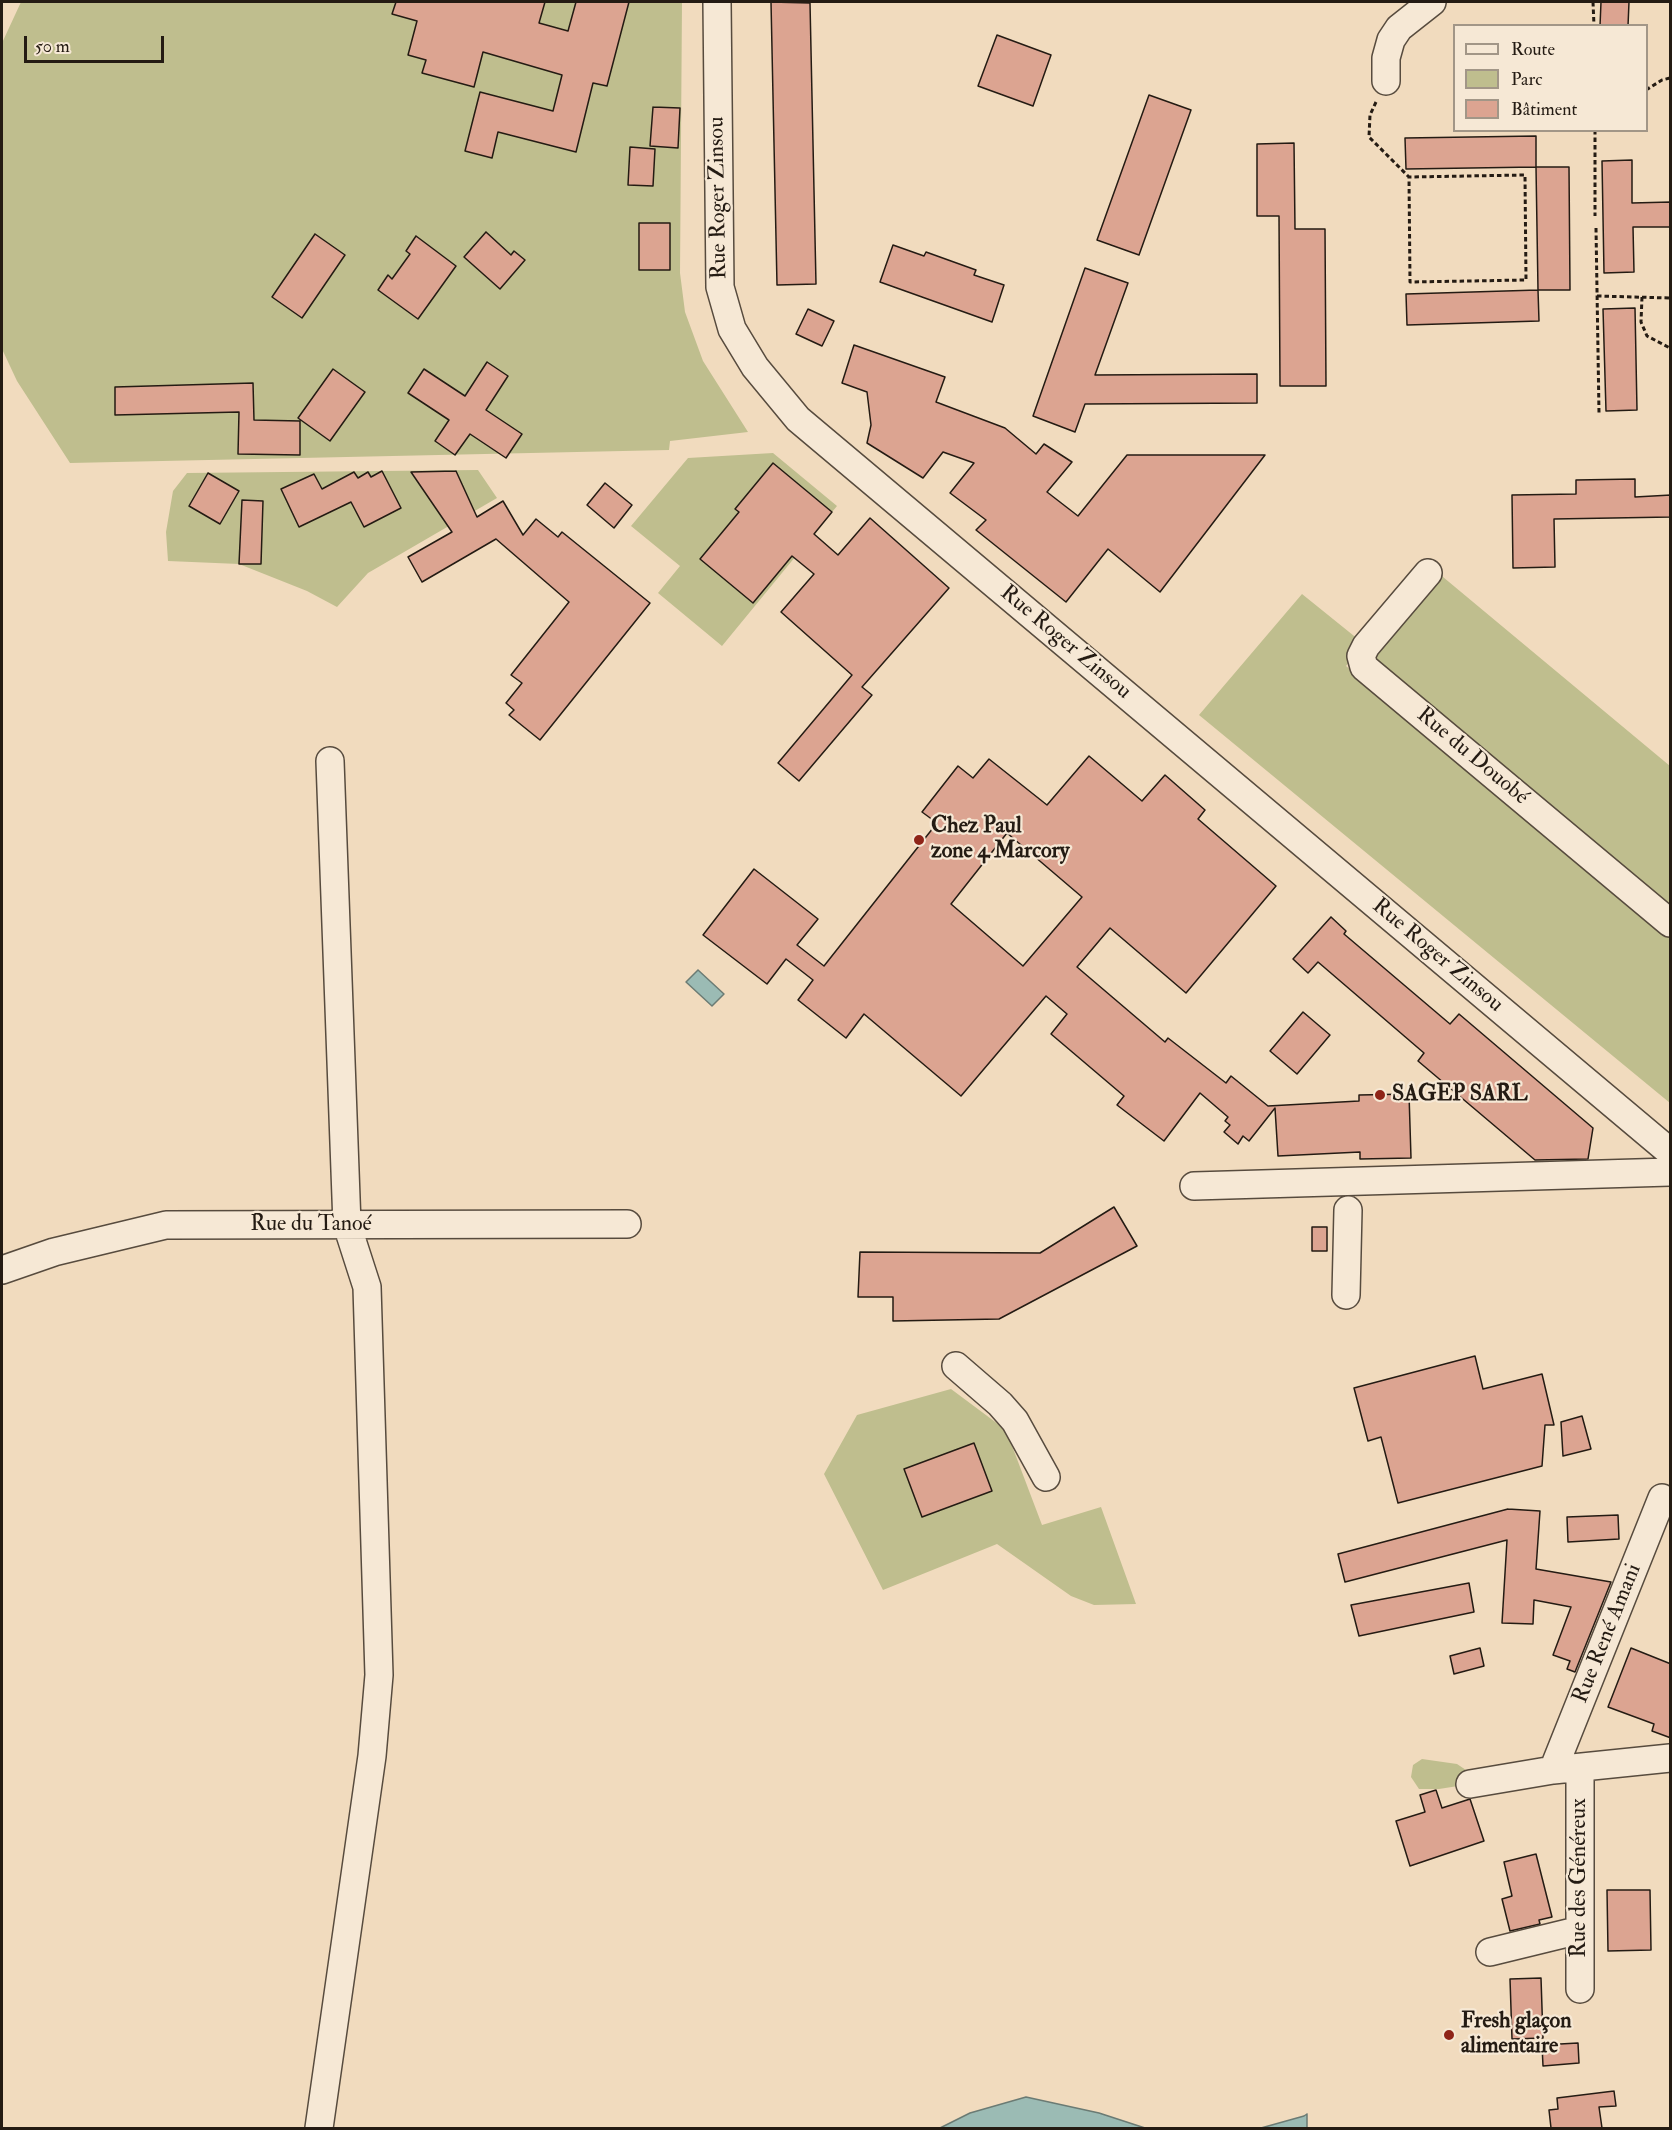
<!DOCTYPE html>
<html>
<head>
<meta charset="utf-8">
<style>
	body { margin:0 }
	#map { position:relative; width:1672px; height:2130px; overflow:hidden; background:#f1dbbe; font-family:"IM FELL Double Pica",serif }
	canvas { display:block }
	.frame { position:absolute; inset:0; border:3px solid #241b13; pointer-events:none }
	.legend { position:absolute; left:1453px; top:24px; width:195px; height:108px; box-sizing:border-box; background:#f6e8d5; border:2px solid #a29687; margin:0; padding:8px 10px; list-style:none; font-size:18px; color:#241b13 }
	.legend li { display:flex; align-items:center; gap:12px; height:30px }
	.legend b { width:30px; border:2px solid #a29687 }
	.scale { position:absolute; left:24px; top:36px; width:140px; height:27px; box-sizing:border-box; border:3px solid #241b13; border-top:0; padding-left:8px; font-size:18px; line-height:21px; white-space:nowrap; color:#241b13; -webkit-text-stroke:4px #f6e8d5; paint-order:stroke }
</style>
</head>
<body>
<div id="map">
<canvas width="1672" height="2130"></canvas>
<div class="frame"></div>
<ul class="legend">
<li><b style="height:8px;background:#f6e8d5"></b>Route</li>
<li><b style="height:16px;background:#bfbe8e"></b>Parc</li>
<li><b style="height:16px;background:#dca491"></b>Bâtiment</li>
</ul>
<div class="scale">50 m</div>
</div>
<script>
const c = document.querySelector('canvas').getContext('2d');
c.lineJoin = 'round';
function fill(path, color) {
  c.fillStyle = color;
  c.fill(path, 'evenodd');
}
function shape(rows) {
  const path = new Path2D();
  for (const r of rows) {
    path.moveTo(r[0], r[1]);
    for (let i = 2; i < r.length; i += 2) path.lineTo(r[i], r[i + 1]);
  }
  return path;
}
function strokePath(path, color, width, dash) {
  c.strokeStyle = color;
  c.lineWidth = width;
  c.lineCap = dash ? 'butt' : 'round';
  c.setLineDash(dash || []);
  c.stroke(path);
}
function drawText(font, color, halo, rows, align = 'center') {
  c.font = font + ' "IM FELL Double Pica",serif';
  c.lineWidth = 4.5;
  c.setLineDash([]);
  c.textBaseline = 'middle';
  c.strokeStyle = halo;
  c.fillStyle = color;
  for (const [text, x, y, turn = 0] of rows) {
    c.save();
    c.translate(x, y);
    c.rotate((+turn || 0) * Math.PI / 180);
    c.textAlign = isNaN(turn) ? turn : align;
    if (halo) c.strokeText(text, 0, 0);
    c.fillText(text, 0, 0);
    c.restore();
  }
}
fill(shape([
	[21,2,682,2,680,273,685,312,703,361,748,432,670,441,669,450,70,463,17,381,2,349,2,43],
	[773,453,837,506,722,646,658,593,680,566,631,526,688,458],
	[478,470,497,498,368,573,337,607,307,591,239,564,168,561,166,532,173,491,187,473],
	[1437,572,1670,766,1670,909,1367,656],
	[1302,594,1364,644,1346,666,1670,935,1670,1103,1199,715],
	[951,1389,1006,1430,1042,1525,1101,1507,1136,1604,1094,1605,1071,1596,997,1544,883,1590,824,1474,857,1415],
	[1422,1759,1457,1764,1466,1770,1467,1778,1458,1786,1439,1789,1419,1789,1411,1777,1413,1765]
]), '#bfbe8e');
const water = shape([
	[698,970,724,994,712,1006,686,982,698,970],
	[1026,2097,1099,2113,1145,2128,940,2128,970,2113,1026,2097],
	[1307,2114,1307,2128,1261,2128,1304,2116,1307,2114]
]);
fill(water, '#9bbbb4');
strokePath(water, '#6b7b74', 1.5);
const building = shape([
	[396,2,545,2,539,23,568,31,576,2,629,2,607,86,593,83,576,152,498,132,492,158,465,151,480,92,553,111,562,75,483,52,474,87,422,73,426,60,408,55,417,21,392,14,396,2],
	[771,2,810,3,816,284,777,285,771,2],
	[1601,2,1629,2,1628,26,1600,26,1601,2],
	[997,35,1051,55,1033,106,978,86,997,35],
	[1149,95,1191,110,1139,255,1097,240,1149,95],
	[653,107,680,108,678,148,650,146,653,107],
	[1536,136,1536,167,1406,169,1405,138,1536,136],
	[1294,143,1295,229,1325,229,1326,386,1280,386,1279,216,1257,216,1257,144,1294,143],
	[630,147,655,149,653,186,628,185,630,147],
	[1632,160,1632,203,1671,202,1671,227,1633,227,1634,272,1604,273,1602,161,1632,160],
	[1536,167,1569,167,1570,290,1538,290,1536,167],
	[639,223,670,223,670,270,639,270,639,223],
	[486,232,511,255,514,251,525,260,500,289,464,257,486,232],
	[315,234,345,255,302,318,272,297,315,234],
	[416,236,456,266,418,319,378,290,388,275,392,279,410,254,406,251,416,236],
	[893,245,924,256,926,252,976,270,974,275,1004,285,992,322,880,282,893,245],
	[1085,268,1128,283,1095,375,1257,374,1257,403,1085,404,1075,432,1033,416,1085,268],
	[1538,290,1539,321,1407,325,1406,294,1538,290],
	[1635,308,1637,410,1606,411,1603,309,1635,308],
	[808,309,834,321,822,346,796,334,808,309],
	[854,345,945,377,936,402,1005,428,1036,454,1044,444,1072,462,1047,492,1078,516,1127,455,1265,455,1160,592,1108,549,1066,602,976,530,986,520,950,493,974,463,943,452,923,478,867,443,871,425,867,392,842,383,854,345],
	[487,362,508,376,486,410,522,434,506,458,470,434,455,455,435,441,449,420,408,393,424,369,465,396,487,362],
	[333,369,365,392,330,441,298,418,333,369],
	[253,383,254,420,300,421,300,455,238,454,239,412,115,415,115,387,253,383],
	[773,463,832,512,814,534,838,555,870,518,949,588,862,687,872,695,799,781,778,763,852,675,781,612,814,574,792,556,753,603,700,559,739,512,735,509,773,463],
	[382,471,401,508,364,527,351,502,299,527,281,489,314,474,322,489,354,472,358,478,368,472,371,477,382,471],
	[456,471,477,517,503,501,523,535,536,519,558,537,562,532,650,603,540,740,509,715,514,710,506,703,522,683,511,675,569,602,496,539,422,582,408,557,452,532,411,472,456,471],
	[208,473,239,491,220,524,189,506,208,473],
	[1635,479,1635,497,1671,495,1671,517,1554,519,1555,567,1513,568,1512,495,1576,494,1576,480,1635,479],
	[605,483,632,505,614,528,587,505,605,483],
	[242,500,263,501,261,564,239,564,242,500],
	[1089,756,1142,801,1165,775,1205,810,1198,819,1276,886,1186,993,1110,928,1077,967,1165,1042,1168,1038,1226,1083,1231,1076,1268,1106,1359,1101,1359,1095,1409,1094,1411,1158,1360,1159,1360,1152,1278,1156,1275,1108,1249,1141,1243,1136,1238,1144,1224,1132,1230,1125,1225,1121,1228,1117,1200,1093,1164,1141,1117,1105,1124,1096,1051,1034,1067,1014,1046,996,961,1096,864,1014,846,1038,798,1000,813,980,786,959,767,984,703,935,754,869,818,919,797,945,824,966,937,823,922,812,958,766,973,778,989,759,1047,805,1089,756],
	[1007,833,1082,897,1023,966,951,904,1007,833],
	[1331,917,1346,931,1344,934,1450,1024,1459,1014,1593,1128,1588,1159,1535,1160,1418,1061,1424,1053,1318,962,1308,973,1293,959,1331,917],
	[1303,1012,1330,1035,1297,1074,1270,1051,1303,1012],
	[1114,1207,1137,1246,999,1319,893,1321,893,1297,858,1297,860,1252,1040,1253,1114,1207],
	[1312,1227,1327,1227,1327,1251,1312,1251,1312,1227],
	[1475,1356,1483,1389,1542,1374,1554,1425,1545,1425,1542,1466,1398,1503,1381,1437,1368,1441,1354,1388,1475,1356],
	[1582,1416,1591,1449,1563,1456,1561,1422,1582,1416],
	[974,1443,992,1491,922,1517,904,1469,974,1443],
	[1508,1509,1540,1511,1536,1569,1611,1582,1575,1672,1567,1669,1570,1661,1553,1655,1571,1607,1534,1600,1533,1624,1502,1623,1507,1540,1345,1582,1338,1554,1508,1509],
	[1618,1515,1619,1539,1568,1542,1567,1517,1618,1515],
	[1469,1583,1474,1612,1359,1636,1351,1605,1469,1583],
	[1480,1648,1484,1666,1454,1674,1450,1656,1480,1648],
	[1631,1648,1671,1664,1671,1738,1652,1731,1654,1724,1608,1707,1631,1648],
	[1436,1790,1442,1808,1470,1799,1484,1841,1410,1866,1396,1821,1425,1812,1420,1795,1436,1790],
	[1536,1854,1552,1917,1539,1920,1540,1924,1510,1931,1502,1899,1512,1896,1504,1862,1536,1854],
	[1607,1890,1650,1890,1651,1950,1608,1951,1607,1890],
	[1541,1978,1543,2038,1512,2039,1510,1979,1541,1978],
	[1578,2043,1579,2063,1543,2066,1542,2045,1578,2043],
	[1614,2091,1616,2106,1599,2107,1602,2128,1551,2128,1549,2110,1558,2109,1557,2098,1614,2091]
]);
fill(building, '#dca491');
strokePath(building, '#241b13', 1.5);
const minor = shape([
	[717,2,720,287,732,329,755,367,798,419,1670,1152],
	[1386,81,1386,58,1391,40,1399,28,1432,2],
	[1428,573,1366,646,1361,656,1364,667,1670,923],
	[1194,1186,1670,1172],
	[2,1270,54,1252,166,1225,627,1224],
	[1346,1295,1348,1210],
	[956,1366,1000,1404,1015,1421,1046,1477],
	[1580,1768,1580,1989],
	[1553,1770,1662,1498],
	[1470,1784,1553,1770,1670,1758],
	[1490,1952,1580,1930],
	[319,2128,372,1756,379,1675,367,1287,347,1225,330,761]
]);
strokePath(minor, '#574b3e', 30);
strokePath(shape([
	[1593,2,1594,26],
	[1646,90,1662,80,1670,78],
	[1376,102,1370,115,1369,137,1409,177,1410,282,1526,280,1525,175,1409,177],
	[1595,130,1595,216],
	[1596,228,1599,413],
	[1597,296,1670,298],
	[1642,297,1641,322,1647,336,1670,348]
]), '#241b13', 3, [4.5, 3]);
strokePath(minor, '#f6e8d5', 27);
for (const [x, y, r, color] of [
	[919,840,6,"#8f2418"],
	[1380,1095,6,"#8f2418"],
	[1449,2035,6,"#8f2418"]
]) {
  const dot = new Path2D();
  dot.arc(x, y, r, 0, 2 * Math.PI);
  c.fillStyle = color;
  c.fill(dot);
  strokePath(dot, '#f6e8d5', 2);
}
drawText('22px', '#241b13', '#f6e8d5', [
	["Rue Roger Zinsou",719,198,-91],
	["Rue Roger Zinsou",1065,643,40],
	["Rue du Douobé",1472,757,40],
	["Rue Roger Zinsou",1437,956,40],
	["Rue du Tanoé",311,1225],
	["Rue René Amani",1608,1634,-68],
	["Rue des Généreux",1580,1878,-90]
]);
drawText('bold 22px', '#241b13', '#f6e8d5', [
	["Chez Paul",931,827],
	["zone 4 Marcory",931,852],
	["SAGEP SARL",1392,1095],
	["Fresh glaçon",1461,2022],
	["alimentaire",1461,2047]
], 'left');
</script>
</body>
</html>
